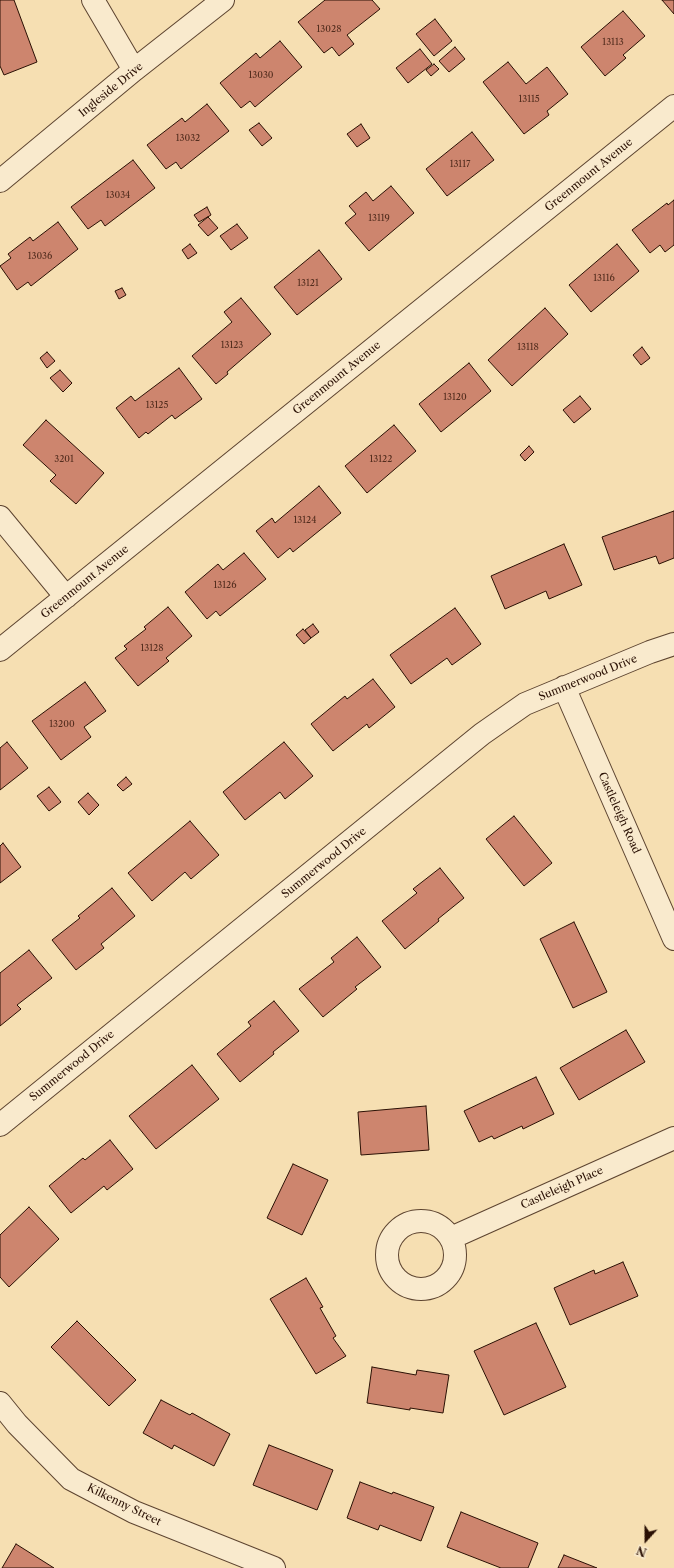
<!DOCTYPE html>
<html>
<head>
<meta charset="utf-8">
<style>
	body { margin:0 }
	#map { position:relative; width:674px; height:1568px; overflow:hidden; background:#f6dfb2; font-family:"Libre Caslon Text",serif }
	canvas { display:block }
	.north { position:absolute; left:626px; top:1520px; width:40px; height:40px; -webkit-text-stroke:3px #f9eacd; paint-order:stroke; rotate:201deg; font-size:11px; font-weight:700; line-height:16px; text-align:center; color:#2a1004 }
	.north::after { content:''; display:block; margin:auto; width:14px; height:18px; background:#2a1004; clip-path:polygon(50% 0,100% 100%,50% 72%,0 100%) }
</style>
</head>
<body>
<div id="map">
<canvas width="674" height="1568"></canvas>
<div class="north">N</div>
</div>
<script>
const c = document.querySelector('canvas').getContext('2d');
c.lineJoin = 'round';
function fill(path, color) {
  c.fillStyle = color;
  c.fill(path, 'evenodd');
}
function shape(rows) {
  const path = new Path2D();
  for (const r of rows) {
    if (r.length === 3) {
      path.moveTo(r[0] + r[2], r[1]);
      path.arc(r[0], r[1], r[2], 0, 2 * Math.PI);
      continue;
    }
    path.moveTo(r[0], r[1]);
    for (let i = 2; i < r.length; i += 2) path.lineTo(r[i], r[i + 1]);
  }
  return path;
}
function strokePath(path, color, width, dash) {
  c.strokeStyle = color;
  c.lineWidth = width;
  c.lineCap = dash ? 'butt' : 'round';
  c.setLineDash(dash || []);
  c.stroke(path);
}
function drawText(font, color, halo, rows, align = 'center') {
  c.font = font + ' "Libre Caslon Text",serif';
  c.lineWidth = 3.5;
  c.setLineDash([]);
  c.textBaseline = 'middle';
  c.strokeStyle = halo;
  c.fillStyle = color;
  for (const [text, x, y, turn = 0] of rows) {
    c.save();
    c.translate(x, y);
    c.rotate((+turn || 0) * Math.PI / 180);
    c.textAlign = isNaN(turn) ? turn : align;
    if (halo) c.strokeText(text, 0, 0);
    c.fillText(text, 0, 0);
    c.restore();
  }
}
const building = shape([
	[0,0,14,0,37,62,4,75,0,66,0,0],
	[325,0,372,0,380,9,347,35,354,44,339,56,332,47,324,53,298,22,325,0],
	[662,0,674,0,674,14,662,0],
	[623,11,645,36,623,55,626,58,605,76,581,47,623,11],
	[435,19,452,41,434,56,416,34,435,19],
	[280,41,302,67,255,107,250,101,241,108,220,83,256,53,260,58,280,41],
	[455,47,465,59,449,72,439,61,455,47],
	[420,49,432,64,408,83,396,68,420,49],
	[508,62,526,84,547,67,568,94,547,111,549,115,524,134,483,82,508,62],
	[434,64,439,69,431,76,426,70,434,64],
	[207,104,229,131,181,169,176,162,166,169,147,145,182,118,185,122,207,104],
	[259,123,272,138,262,146,249,130,259,123],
	[361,124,370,138,357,147,347,134,361,124],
	[472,132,494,160,447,196,426,169,472,132],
	[133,160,155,188,105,226,101,220,88,229,71,207,133,160],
	[391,186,414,213,369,251,345,223,356,214,349,206,366,192,373,201,391,186],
	[674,200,674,245,665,252,660,245,650,253,632,230,667,203,668,205,674,200],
	[207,207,211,215,199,222,194,215,207,207],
	[208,217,218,228,208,236,198,225,208,217],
	[58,222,78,249,31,286,28,282,17,290,0,266,11,258,8,254,30,237,33,241,58,222],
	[237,224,248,238,231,250,220,236,237,224],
	[190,244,197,253,188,259,182,250,190,244],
	[617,244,639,271,591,312,569,285,617,244],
	[319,250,342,279,297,315,274,287,319,250],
	[122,288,126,295,119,299,115,291,122,288],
	[241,298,271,334,227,372,228,374,216,384,192,356,232,322,224,312,241,298],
	[545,308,568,334,512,386,488,360,545,308],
	[642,347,650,358,641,365,633,355,642,347],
	[47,352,55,361,47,368,40,358,47,352],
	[469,363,491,391,441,432,419,404,469,363],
	[179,368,202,399,175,419,172,415,148,434,146,432,139,438,116,408,131,396,135,401,179,368],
	[60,370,72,383,63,392,50,378,60,370],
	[580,396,591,409,574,423,563,410,580,396],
	[46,420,104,473,76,504,50,481,56,475,23,445,46,420],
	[394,425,416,451,367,493,345,466,394,425],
	[529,446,534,452,525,461,520,455,529,446],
	[319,486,341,513,293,552,290,548,278,558,256,531,272,518,275,523,319,486],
	[674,511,674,558,659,564,656,556,614,570,602,537,674,511],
	[564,544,582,585,549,599,546,591,505,609,491,576,564,544],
	[244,553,266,579,220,616,216,611,207,619,185,592,218,564,223,570,244,553],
	[168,607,192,636,166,658,169,661,138,686,115,658,127,649,124,646,146,629,144,627,168,607],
	[455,608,481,644,452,665,447,658,411,684,390,655,455,608],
	[313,624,319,632,311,638,305,630,313,624],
	[303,629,311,638,304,644,296,635,303,629],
	[373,679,395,707,369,728,367,724,333,751,311,724,345,696,347,699,373,679],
	[85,682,106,711,84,727,91,737,61,760,32,721,85,682],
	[7,742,28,768,0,790,0,748,7,742],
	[284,742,313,776,285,799,280,792,245,820,223,792,284,742],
	[126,777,132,784,123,791,117,785,126,777],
	[49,787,61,802,49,811,37,796,49,787],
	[88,793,99,805,89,815,78,802,88,793],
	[514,816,552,863,524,886,486,839,514,816],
	[190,821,219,855,191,879,185,872,152,901,128,873,190,821],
	[3,843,21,867,0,883,0,846,3,843],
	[440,868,464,898,438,919,439,921,405,949,382,921,417,893,413,889,440,868],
	[112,888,135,916,101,944,104,948,76,970,52,940,80,918,78,916,112,888],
	[574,922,607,992,573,1008,540,939,574,922],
	[357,937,381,967,355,987,357,989,323,1017,299,989,334,962,331,958,357,937],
	[29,950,52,978,17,1005,21,1009,0,1026,0,973,29,950],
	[274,1001,299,1031,273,1052,274,1054,240,1082,217,1054,251,1026,248,1022,274,1001],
	[626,1030,645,1062,579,1100,560,1068,626,1030],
	[192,1065,219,1099,156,1149,129,1116,192,1065],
	[536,1077,554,1114,523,1129,522,1126,494,1139,492,1136,479,1142,464,1111,536,1077],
	[426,1106,429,1150,361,1155,358,1112,426,1106],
	[110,1140,133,1169,107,1190,104,1186,71,1213,49,1186,83,1158,85,1160,110,1140],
	[293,1164,328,1180,302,1235,267,1218,293,1164],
	[29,1207,59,1239,9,1287,0,1277,0,1235,29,1207],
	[623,1262,638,1296,570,1325,554,1288,594,1270,595,1274,623,1262],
	[306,1278,323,1307,320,1308,336,1336,333,1338,346,1356,316,1374,270,1299,306,1278],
	[77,1321,136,1380,109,1406,51,1347,77,1321],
	[536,1323,566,1387,504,1415,474,1351,536,1323],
	[372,1367,416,1375,417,1370,449,1375,443,1413,410,1408,410,1410,367,1403,372,1367],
	[161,1400,190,1415,192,1413,230,1434,214,1466,174,1445,172,1449,143,1433,161,1400],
	[269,1445,333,1470,317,1510,253,1485,269,1445],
	[360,1482,392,1494,393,1492,434,1507,421,1541,380,1525,378,1530,347,1518,360,1482],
	[461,1512,538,1543,528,1568,501,1568,447,1547,461,1512],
	[16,1544,54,1568,2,1568,16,1544],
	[564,1555,597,1568,558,1568,564,1555]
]);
fill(building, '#cd856e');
strokePath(building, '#2a1004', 1);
const street = shape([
	[93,0,134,70],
	[0,181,134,70,223,0],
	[0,517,66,597],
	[0,650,674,106],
	[564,687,674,939],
	[0,1125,482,734,525,704,650,652,674,644],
	[421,1255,34],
	[451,1238,674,1138],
	[0,1403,17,1424,71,1479,134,1512,274,1568]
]);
strokePath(street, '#5d4430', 24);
strokePath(street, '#f9eacd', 22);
drawText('9px', '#532d1e', null, [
	["13028",329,29],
	["13113",613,42],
	["13030",261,75],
	["13115",529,99],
	["13032",188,138],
	["13117",460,164],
	["13034",118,195],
	["13119",379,218],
	["13036",40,256],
	["13116",604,278],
	["13121",308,283],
	["13123",232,345],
	["13118",528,347],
	["13120",455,397],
	["13125",157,405],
	["3201",64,459],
	["13122",381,459],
	["13124",305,520],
	["13126",225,585],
	["13128",152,648],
	["13200",62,724]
]);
drawText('11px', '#2a1004', '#f9eacd', [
	["Ingleside Drive",111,90,-39],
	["Greenmount Avenue",589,175,-39],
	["Greenmount Avenue",337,378,-39],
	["Greenmount Avenue",85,582,-39],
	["Summerwood Drive",588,678,-22],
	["Castleleigh Road",619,813,66],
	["Summerwood Drive",324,863,-39],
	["Summerwood Drive",72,1066,-39],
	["Castleleigh Place",562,1188,-24],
	["Kilkenny Street",124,1505,26]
]);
</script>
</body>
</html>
